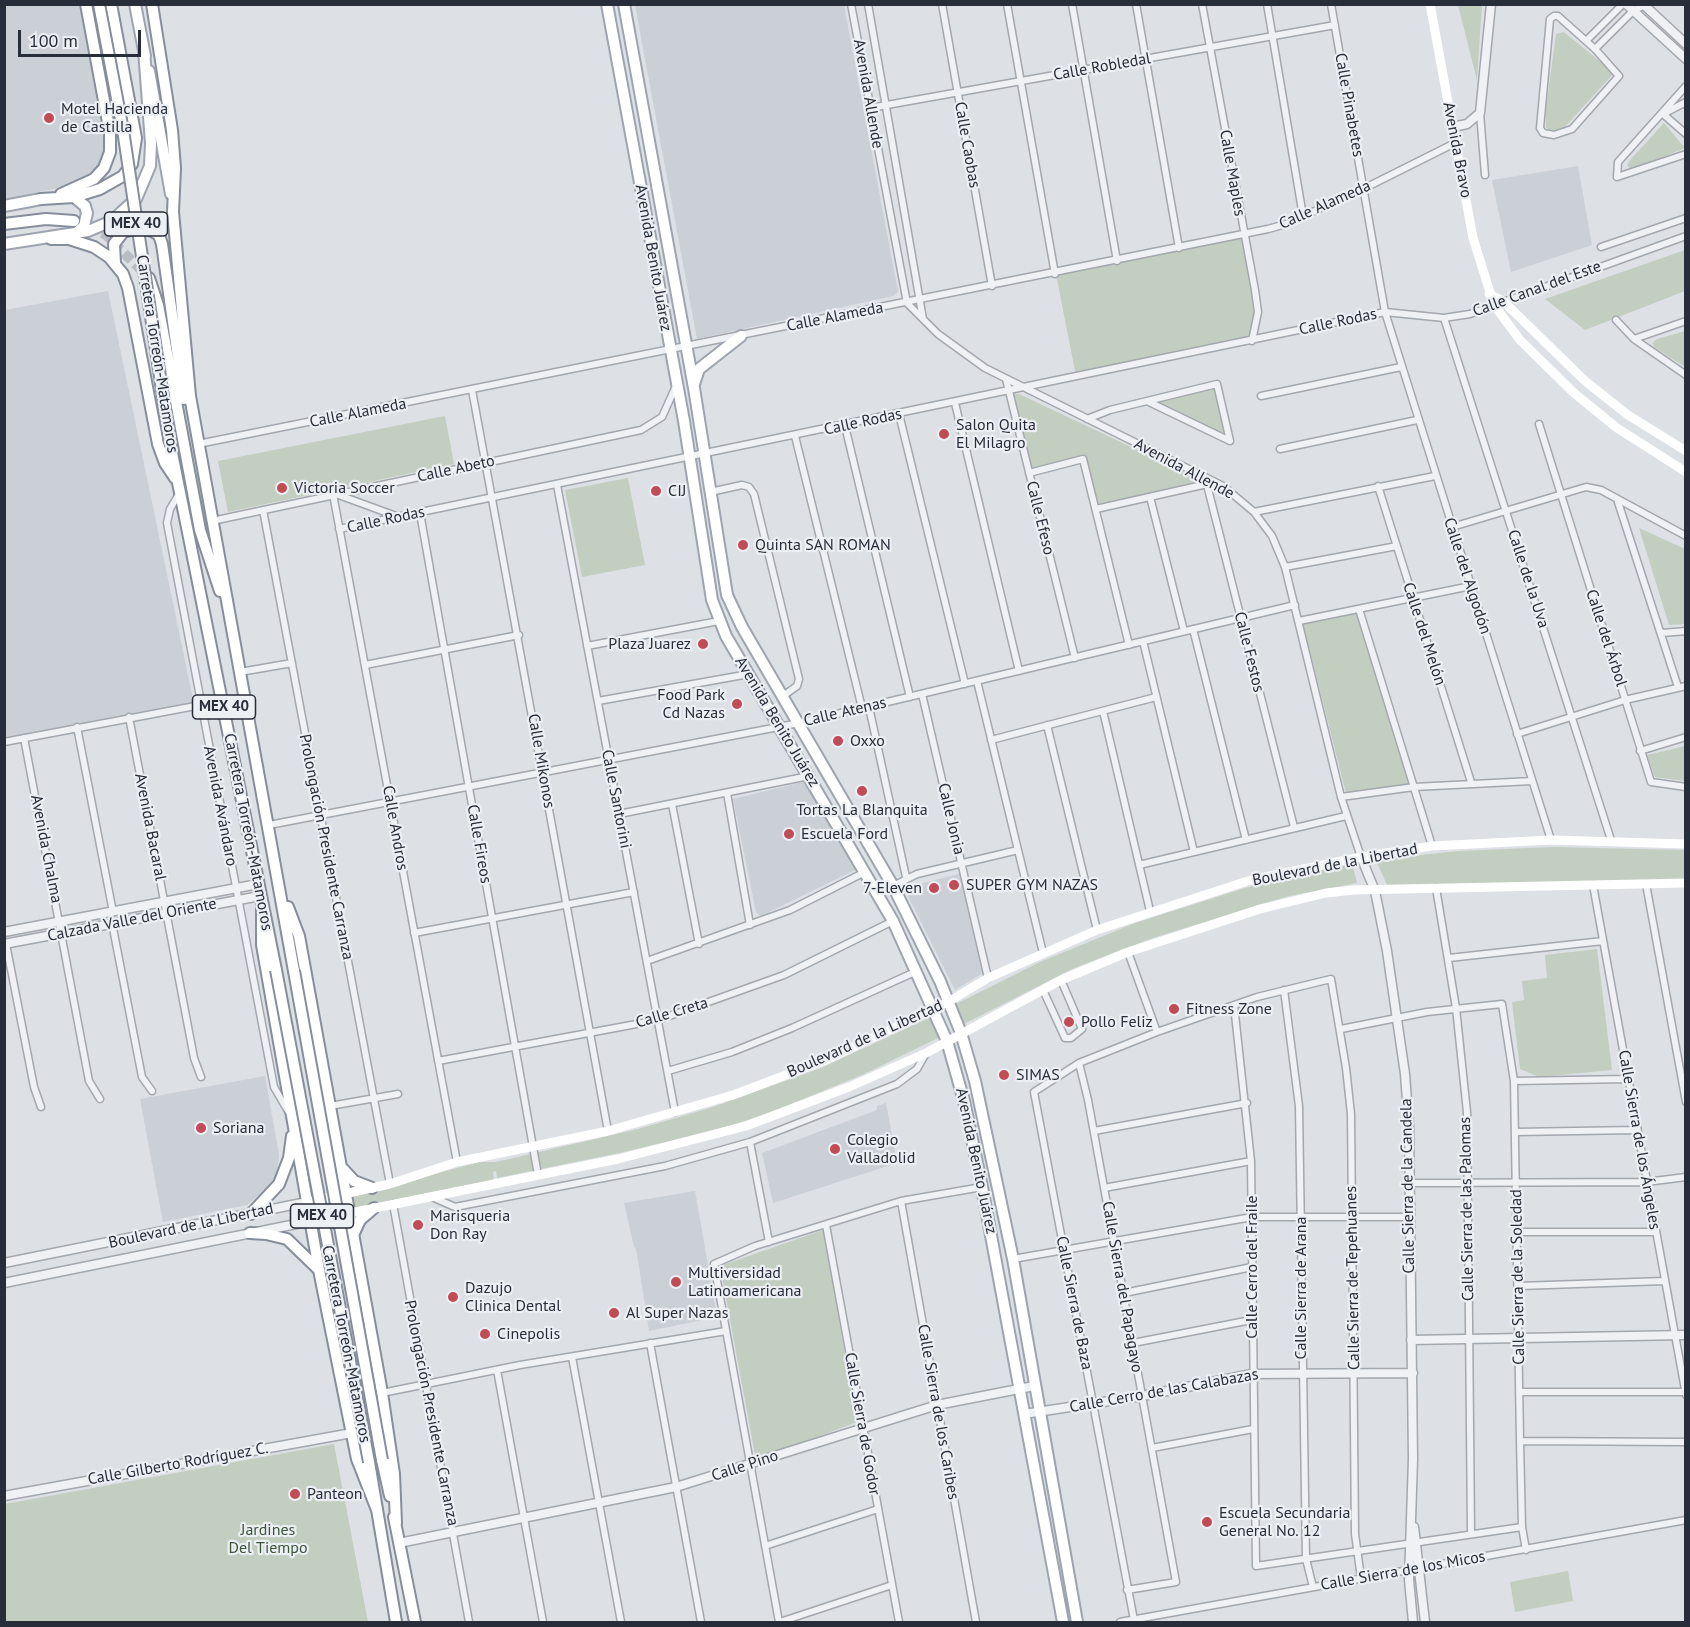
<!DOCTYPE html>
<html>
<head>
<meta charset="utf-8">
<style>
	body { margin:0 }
	#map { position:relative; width:1690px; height:1627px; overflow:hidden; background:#dde0e5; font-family:"PT Sans",sans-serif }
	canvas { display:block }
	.frame { position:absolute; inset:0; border:6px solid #282d3a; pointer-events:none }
	.scale { position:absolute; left:18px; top:30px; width:123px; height:27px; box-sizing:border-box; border:3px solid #282d3a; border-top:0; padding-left:8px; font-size:18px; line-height:21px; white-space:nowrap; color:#282d3a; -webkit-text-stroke:4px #eceff3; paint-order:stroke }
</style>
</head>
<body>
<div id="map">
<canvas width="1690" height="1627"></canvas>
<div class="frame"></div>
<div class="scale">100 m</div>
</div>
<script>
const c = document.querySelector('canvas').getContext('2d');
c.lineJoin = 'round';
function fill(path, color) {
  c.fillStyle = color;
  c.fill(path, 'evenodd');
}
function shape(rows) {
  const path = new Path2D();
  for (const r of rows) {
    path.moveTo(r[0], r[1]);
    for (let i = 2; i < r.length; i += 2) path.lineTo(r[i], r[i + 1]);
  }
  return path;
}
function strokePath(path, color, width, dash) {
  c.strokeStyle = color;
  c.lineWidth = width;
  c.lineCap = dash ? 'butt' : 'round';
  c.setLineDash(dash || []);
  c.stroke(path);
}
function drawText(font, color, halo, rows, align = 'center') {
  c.font = font + ' "PT Sans",sans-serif';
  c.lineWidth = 4.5;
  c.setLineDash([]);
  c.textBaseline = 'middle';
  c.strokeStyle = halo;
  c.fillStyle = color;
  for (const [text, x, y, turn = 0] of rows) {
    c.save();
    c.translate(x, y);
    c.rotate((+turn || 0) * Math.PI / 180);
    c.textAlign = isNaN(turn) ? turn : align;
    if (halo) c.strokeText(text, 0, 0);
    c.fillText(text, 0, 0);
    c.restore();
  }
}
fill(shape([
	[4,5,88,5,112,138,101,163,77,184,5,199],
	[635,5,844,5,898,292,893,296,697,339],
	[1578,166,1592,245,1511,272,1492,180],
	[108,291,194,704,5,741,5,310],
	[807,781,857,869,761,916,756,912,733,799],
	[962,873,983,973,955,990,904,888],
	[265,1076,279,1155,277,1175,271,1185,247,1205,163,1222,140,1099],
	[886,1103,897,1163,773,1203,762,1153,877,1110,877,1106],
	[695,1191,717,1317,649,1331,636,1248,634,1247,624,1203]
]), '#cbcfd6');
fill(shape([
	[1458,5,1482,5,1477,80],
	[1564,32,1614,73,1562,130,1549,131,1546,127,1546,109,1556,34],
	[1664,123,1685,148,1631,170,1627,165,1631,159],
	[1242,236,1257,312,1251,339,1076,376,1056,274],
	[1685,250,1685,291,1585,330,1545,299],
	[1685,331,1686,331,1685,367,1654,347,1653,343,1657,339],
	[1216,385,1228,440,1151,402],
	[1012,393,1019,394,1201,480,1095,511,1080,458,1030,469],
	[445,416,454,464,228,512,218,461],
	[628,478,645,565,582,577,565,490],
	[1639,528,1685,549,1685,624,1669,625],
	[1356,612,1411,785,1346,793,1303,624],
	[1685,746,1685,781,1655,777,1647,755],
	[1553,847,1685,850,1685,880,1387,885,1376,860,1458,851],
	[1352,863,1357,883,1289,896,1153,938,1074,968,964,1024,956,1004,1040,962,1135,923,1223,895,1284,876],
	[1597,949,1612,1070,1539,1077,1520,1069,1512,1002,1524,1000,1522,981,1547,978,1545,955],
	[931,1017,938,1038,864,1074,767,1114,705,1133,619,1153,497,1178,496,1171,493,1172,494,1182,353,1208,349,1197,479,1162,496,1162,638,1129,710,1108,821,1068],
	[823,1230,857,1422,756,1460,720,1266],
	[334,1444,368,1622,5,1622,5,1504],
	[1568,1571,1573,1601,1515,1612,1510,1582]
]), '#c2cebf');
strokePath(shape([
	[89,226,106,235,147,276]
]), '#b9bcc3', 10, [10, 5]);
const minor = shape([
	[851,4,907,303,938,334,985,368,1223,486,1254,512,1272,536,1285,567,1341,797,1361,857],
	[868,4,923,319],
	[942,4,992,286],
	[1007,4,1055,274],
	[1072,4,1117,261],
	[1136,4,1179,248],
	[1202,4,1255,290,1258,312,1252,341],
	[1267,4,1303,216],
	[1331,4,1385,312,1551,840],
	[1554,16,1558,16,1595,49,1619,76,1572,129,1554,135,1543,133,1540,128,1550,19,1554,16],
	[1586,41,1623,4],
	[1595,49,1633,11,1646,4],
	[1686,86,1618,162,1617,177,1686,154],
	[870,108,1335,25],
	[1480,113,1485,175],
	[1663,114,1686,134],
	[1663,114,1686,102],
	[1601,247,1686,218],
	[1444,318,1611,840],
	[1616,320,1634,339,1686,375],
	[1634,339,1686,321],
	[1006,379,1075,658],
	[472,390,608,1131],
	[1261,396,1401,367],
	[1149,402,1230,441],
	[955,403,1019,671],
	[899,414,965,684],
	[1087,419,1110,410,1217,384,1230,441],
	[1539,424,1651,782,1686,787],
	[845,426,910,697],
	[795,436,862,708],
	[198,444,1268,229,1286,224,1363,189,1455,143],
	[1280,449,1417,420],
	[1029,473,1083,459,1129,645],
	[1205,477,1294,827],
	[557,485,675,1112],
	[1378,486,1471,782],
	[710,492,742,485,749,487,754,494,799,679,797,686,783,696],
	[179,494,170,509,167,523,274,1087,288,1111],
	[333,494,457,1162],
	[336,494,396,516],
	[1150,497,1184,631],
	[1618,502,1678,687],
	[1096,509,1207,484],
	[263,510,390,1184],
	[1254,512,1435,476],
	[420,513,538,1175],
	[212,521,641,430,662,417,676,386],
	[1452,527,1586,487,1601,490,1686,536],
	[339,529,1385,312,1444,318,1470,314,1686,236],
	[1285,567,1397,546],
	[1359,609,1432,846],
	[1299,621,1471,586],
	[1193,629,1246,840],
	[1662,633,1686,631],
	[1143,641,1194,852],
	[587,646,719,621],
	[365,665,519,635],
	[240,672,292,663],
	[977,681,1043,953],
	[922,694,988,978],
	[598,701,749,674],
	[869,707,906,877],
	[1103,711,1150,911],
	[129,717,194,1058,201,1077],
	[1047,725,1097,930],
	[77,727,113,912],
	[1517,734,1625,700,1686,686],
	[24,738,89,1081,100,1099],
	[991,740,1156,697],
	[4,742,222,701],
	[1640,751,1686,737],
	[727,793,750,925],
	[1341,797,1414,787,1532,781],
	[672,804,699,944],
	[619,814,809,776],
	[269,825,799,723,1295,605],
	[1139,865,1346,816],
	[1646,884,1686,1102],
	[1593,885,1686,1395],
	[893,886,917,874,1018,850],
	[1436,888,1456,1008,1467,1112,1471,1532],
	[112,923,142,1077,152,1091],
	[414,933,634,892],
	[6,944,34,1087,41,1107],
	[1128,952,1157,1032],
	[1449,958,1603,941],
	[647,961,790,910,865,872],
	[1043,990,1065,1038,1071,1038,1082,1029,1061,980],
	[1284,990,1299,1106,1306,1559,1313,1587],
	[1234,1005,1251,1161,1256,1566,1522,1527],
	[1341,1029,1427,1012,1502,1004,1514,1081,1520,1441,1522,1527,1526,1550],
	[438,1061,658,1020,784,975,893,921],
	[1079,1063,1088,1100,1176,1582,1127,1590],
	[668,1071,732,1052,792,1028,917,971],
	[1514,1081,1627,1079],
	[330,1106,398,1094],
	[1094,1131,1247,1103],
	[1516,1132,1637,1130],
	[750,1142,769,1242],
	[1410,1183,1646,1182,1686,1177],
	[1104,1188,1251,1161],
	[432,1197,455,1207,665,1166,750,1142,897,1084,917,1069,926,1053],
	[901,1201,976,1622],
	[393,1204,469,1622],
	[826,1225,899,1622],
	[1518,1232,1656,1232],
	[1013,1259,1252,1217,1409,1217],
	[1519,1286,1664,1281],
	[1124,1293,1252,1267],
	[650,1343,701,1622],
	[1133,1343,1251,1320],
	[572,1357,621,1622],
	[497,1370,543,1622],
	[1519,1392,1685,1392],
	[382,1393,520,1365,726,1331],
	[1520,1441,1686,1442],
	[1152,1448,1253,1429],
	[765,1546,878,1509],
	[1134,1620,1034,1092,1079,1063,1157,1032,1257,997,1331,979,1346,1068,1351,1114,1355,1534,1361,1578],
	[779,1622,714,1264,755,1246,901,1201,982,1187],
	[780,1622,892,1585],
	[1120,1622,1686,1520]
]);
const tertiary = shape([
	[1626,4,1686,59],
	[1643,4,1686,44],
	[1452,127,1467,124,1480,113,1491,4],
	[1361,857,1375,891,1387,951,1405,1074,1409,1128,1413,1459,1409,1580,1413,1622],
	[4,932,258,884],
	[4,944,260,896],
	[4,1263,307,1202],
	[4,1283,311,1221],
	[1411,1340,1686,1335],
	[1024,1414,1142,1396,1252,1374,1413,1373],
	[4,1496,352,1433],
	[1414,1527,1425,1622],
	[399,1543,676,1487,937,1405,1034,1386]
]);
const primary = shape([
	[135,4,145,56],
	[607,4,684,421,712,600,726,636,893,921,947,1041,964,1101,982,1187,1063,1622],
	[624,4,694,388,727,595,742,627,893,886,940,981,961,1033,975,1081,1013,1259,1077,1622],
	[149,71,171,194],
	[74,197,85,206,87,213,84,226,76,233],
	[4,206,41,199],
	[4,244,88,231,112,221,136,199,150,166,151,143,144,50],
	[694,384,699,369,741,336]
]);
const trunk = shape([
	[152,4,172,130,175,168,173,212,190,396,294,971],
	[61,194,94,179,104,168,110,152,110,133,86,4],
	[41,199,74,197,100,189,123,176,132,164,136,138,111,4],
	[4,224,46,219,74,221],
	[51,239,69,239,94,247,109,257,123,274,128,288,158,444,165,463,175,478],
	[115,263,114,244,123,232,143,226,159,235,162,244,184,399],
	[149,278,158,305,200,530,220,591],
	[170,443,276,970],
	[262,903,262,945,319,1270,357,1459,377,1510],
	[288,907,299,936,382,1393,394,1474,396,1523],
	[343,1169,354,1181,372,1188],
	[251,1214,279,1184,289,1158,292,1136],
	[250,1233,266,1234,287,1239,319,1270],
	[354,1233,360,1220,374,1208],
	[382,1460,390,1496],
	[369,1462,396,1622],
	[394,1517,415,1622]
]);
strokePath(minor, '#a3a7ae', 9);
strokePath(tertiary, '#a3a7ae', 11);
strokePath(primary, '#9da4b0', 14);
strokePath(trunk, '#868d9b', 14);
strokePath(minor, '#eff1f4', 6);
strokePath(tertiary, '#eff1f4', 8);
strokePath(shape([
	[1430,4,1473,238,1494,305,1520,340,1574,393,1617,428,1686,472],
	[1489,294,1503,301,1585,381,1628,415,1686,451],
	[307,1202,390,1184,457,1162,608,1131,733,1095,826,1060,948,1002,988,978,1097,930,1251,880,1361,857,1432,846,1551,840,1686,844],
	[311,1221,618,1159,746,1126,849,1087,926,1053,1061,980,1128,952,1260,909,1326,893,1354,890,1686,883]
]), '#fff', 9);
strokePath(primary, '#fff', 10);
strokePath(trunk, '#fff', 10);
const trunkBridge = shape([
	[99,4,123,130,170,443],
	[276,970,369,1462],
	[294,971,382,1460]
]);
strokePath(trunkBridge, '#868d9b', 14, []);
strokePath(trunkBridge, '#fff', 10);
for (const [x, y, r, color] of [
	[49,118,6,"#c14c56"],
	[944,434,6,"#c14c56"],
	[282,488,6,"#c14c56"],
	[656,491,6,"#c14c56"],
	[743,545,6,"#c14c56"],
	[703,644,6,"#c14c56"],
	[737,704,6,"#c14c56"],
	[838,741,6,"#c14c56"],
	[862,791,6,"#c14c56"],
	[789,834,6,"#c14c56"],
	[954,885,6,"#c14c56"],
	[934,888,6,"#c14c56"],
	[1174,1009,6,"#c14c56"],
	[1069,1022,6,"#c14c56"],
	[1004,1075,6,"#c14c56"],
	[201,1128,6,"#c14c56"],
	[835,1149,6,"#c14c56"],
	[418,1225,6,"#c14c56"],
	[676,1282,6,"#c14c56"],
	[453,1297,6,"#c14c56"],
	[614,1313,6,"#c14c56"],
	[485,1334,6,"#c14c56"],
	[295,1494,6,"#c14c56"],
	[1207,1522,6,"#c14c56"]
]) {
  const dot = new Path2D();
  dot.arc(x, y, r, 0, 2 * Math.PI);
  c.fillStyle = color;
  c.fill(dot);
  strokePath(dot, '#eceff3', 2);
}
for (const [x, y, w] of [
	[136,224,63],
	[224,707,63],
	[322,1216,63]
]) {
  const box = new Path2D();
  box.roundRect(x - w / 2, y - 12, w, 24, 4.5);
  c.fillStyle = '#eceff3';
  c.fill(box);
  strokePath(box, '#282d3a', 1.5);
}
drawText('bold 15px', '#282d3a', null, [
	["MEX 40",136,224],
	["MEX 40",224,707],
	["MEX 40",322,1216]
]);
drawText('16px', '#282d3a', '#eceff3', [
	["Calle Robledal",1102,67,-10],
	["Avenida Allende",868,94,80],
	["Calle Pinabetes",1349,105,80],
	["Calle Caobas",967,145,80],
	["Avenida Bravo",1457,150,79],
	["Calle Maples",1232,173,80],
	["Calle Alameda",1325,205,-24],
	["Avenida Benito Juárez",653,258,80],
	["Calle Canal del Este",1537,289,-20],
	["Calle Alameda",835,317,-11],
	["Calle Rodas",1338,322,-12],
	["Carretera Torreón-Matamoros",157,354,81],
	["Calle Alameda",358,413,-11],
	["Calle Rodas",863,422,-12],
	["Calle Abeto",456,469,-12],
	["Avenida Allende",1184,469,28],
	["Calle Efeso",1040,518,76],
	["Calle Rodas",386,520,-12],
	["Calle del Algodón",1467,576,72],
	["Calle de la Uva",1528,579,72],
	["Calle del Melón",1424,634,72],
	["Calle del Árbol",1606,638,72],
	["Calle Festos",1249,652,76],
	["Calle Atenas",845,712,-13],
	["Avenida Benito Juárez",777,722,59],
	["Calle Mikonos",541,761,80],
	["Calle Santorini",616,799,79],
	["Avenida Avándaro",220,806,79],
	["Calle Jonia",951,819,77],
	["Avenida Bacaral",150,827,79],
	["Calle Andros",395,828,80],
	["Carretera Torreón-Matamoros",248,832,79],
	["Calle Fireos",479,844,80],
	["Prolongación Presidente Carranza",326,847,79],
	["Avenida Chalma",46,849,79],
	["Boulevard de la Libertad",1335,865,-11],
	["Calzada Valle del Oriente",132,920,-11],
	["Calle Creta",672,1013,-16],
	["Boulevard de la Libertad",865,1039,-24],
	["Calle Sierra de los Ángeles",1639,1140,80],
	["Avenida Benito Juárez",976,1161,78],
	["Calle Sierra de la Candela",1408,1186,-91],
	["Calle Sierra de las Palomas",1467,1209,-91],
	["Boulevard de la Libertad",191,1226,-12],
	["Calle Cerro del Fraile",1252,1267,-90],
	["Calle Sierra de la Soledad",1518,1277,-91],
	["Calle Sierra de Tepehuanes",1353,1278,-91],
	["Calle Sierra del Papagayo",1122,1287,80],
	["Calle Sierra de Arana",1301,1288,-90],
	["Calle Sierra de Baza",1074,1303,79],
	["Carretera Torreón-Matamoros",346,1344,79],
	["Calle Cerro de las Calabazas",1164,1391,-10],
	["Calle Sierra de los Caribes",938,1412,80],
	["Prolongación Presidente Carranza",431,1413,79],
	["Calle Sierra de Godor",862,1424,80],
	["Calle Gilberto Rodríguez C.",178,1464,-10],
	["Calle Pino",745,1466,-18],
	["Calle Sierra de los Micos",1403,1571,-10]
]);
drawText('16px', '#282d3a', '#eceff3', [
	["Motel Hacienda",61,109],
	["de Castilla",61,127],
	["Salon Quita",956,425],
	["El Milagro",956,443],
	["Victoria Soccer",294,488],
	["CIJ",668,491],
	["Quinta SAN ROMAN",755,545],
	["Plaza Juarez",691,644,"right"],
	["Food Park",725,695,"right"],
	["Cd Nazas",725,713,"right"],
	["Oxxo",850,741],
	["Tortas La Blanquita",862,810,"center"],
	["Escuela Ford",801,834],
	["SUPER GYM NAZAS",966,885],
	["7-Eleven",922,888,"right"],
	["Fitness Zone",1186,1009],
	["Pollo Feliz",1081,1022],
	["SIMAS",1016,1075],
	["Soriana",213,1128],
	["Colegio",847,1140],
	["Valladolid",847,1158],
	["Marisqueria",430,1216],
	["Don Ray",430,1234],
	["Multiversidad",688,1273],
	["Latinoamericana",688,1291],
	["Dazujo",465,1288],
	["Clinica Dental",465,1306],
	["Al Super Nazas",626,1313],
	["Cinepolis",497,1334],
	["Panteon",307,1494],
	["Escuela Secundaria",1219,1513],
	["General No. 12",1219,1531]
], 'left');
drawText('16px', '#3a5537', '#eceff3', [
	["Jardines",268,1530],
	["Del Tiempo",268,1548]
]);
</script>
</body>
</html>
